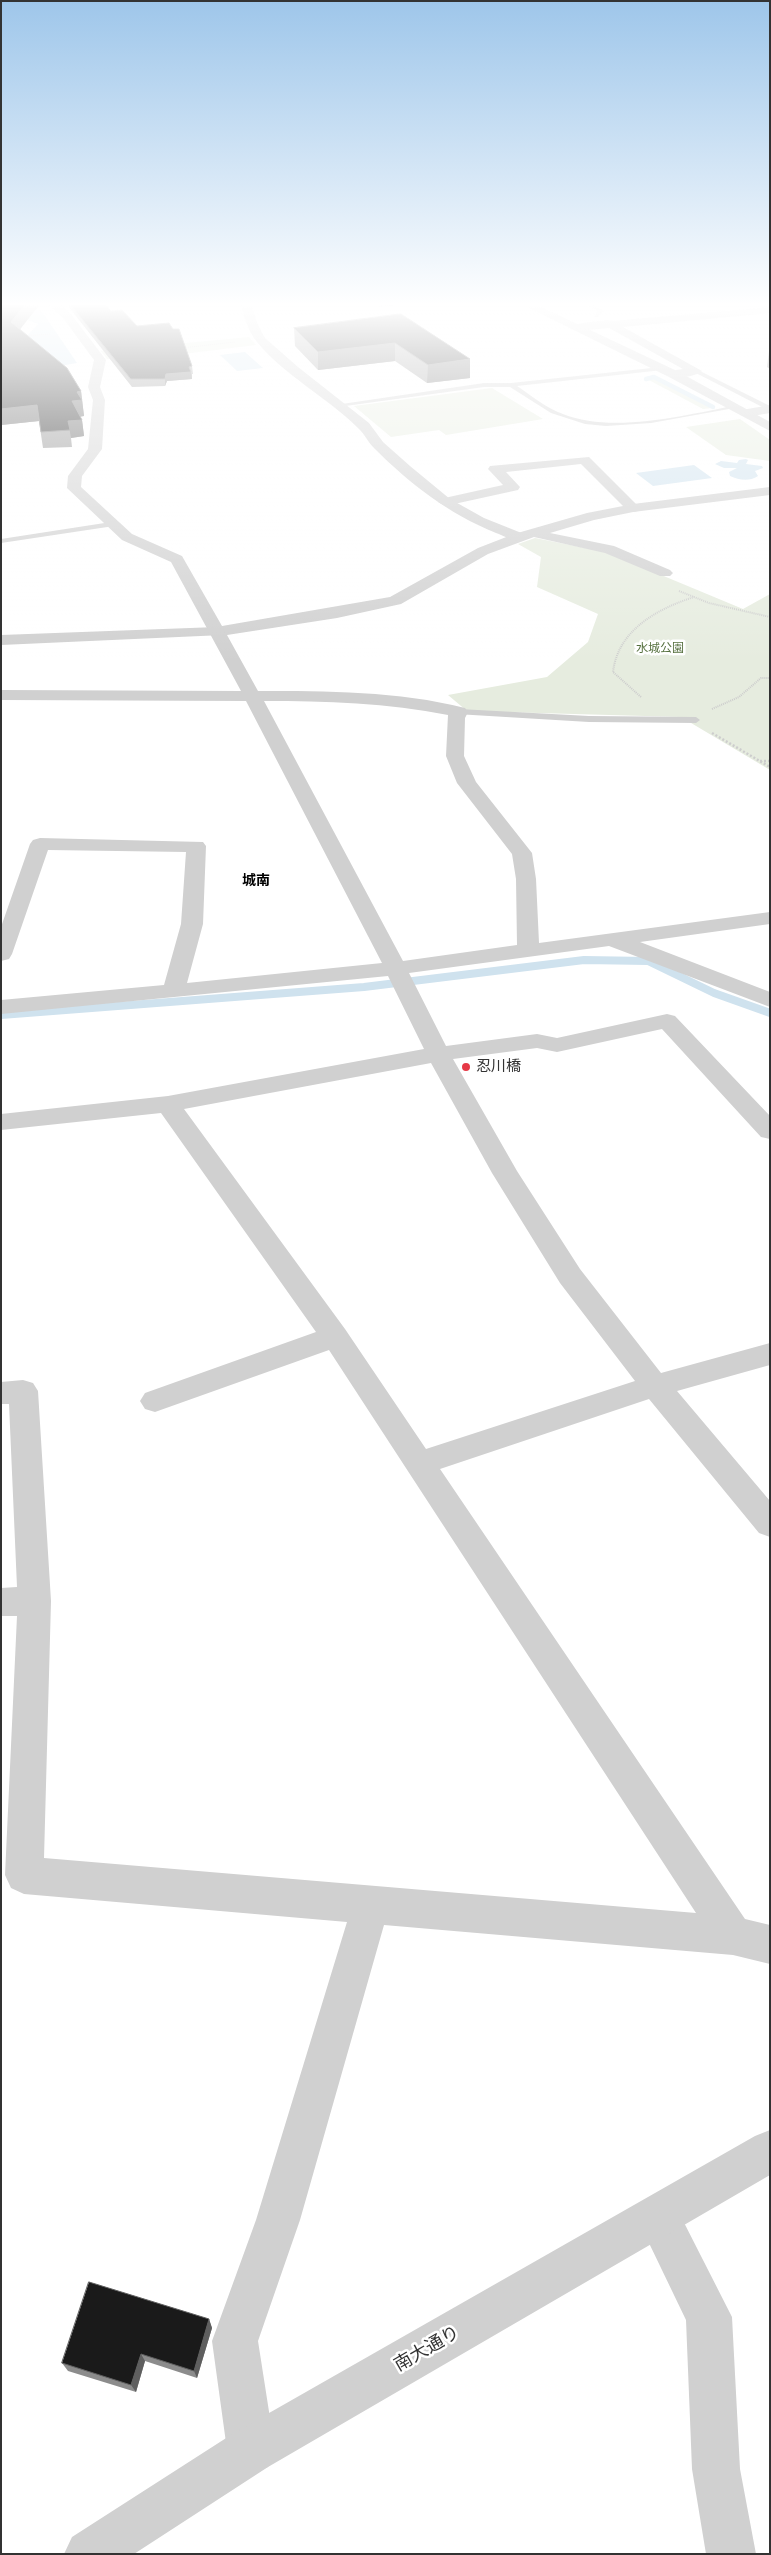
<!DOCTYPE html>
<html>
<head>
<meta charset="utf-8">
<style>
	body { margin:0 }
	#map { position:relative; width:771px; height:2555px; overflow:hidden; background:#fff; font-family:"Work Sans",sans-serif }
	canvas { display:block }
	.frame { position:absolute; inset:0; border:2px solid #333; pointer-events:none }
</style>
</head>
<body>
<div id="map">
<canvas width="771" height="2555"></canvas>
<div class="frame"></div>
</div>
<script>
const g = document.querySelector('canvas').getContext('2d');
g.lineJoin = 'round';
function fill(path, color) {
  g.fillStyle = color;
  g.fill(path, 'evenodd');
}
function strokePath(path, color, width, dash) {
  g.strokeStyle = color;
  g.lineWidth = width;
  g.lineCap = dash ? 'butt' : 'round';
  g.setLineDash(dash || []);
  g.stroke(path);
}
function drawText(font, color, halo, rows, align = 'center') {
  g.font = font + ' "Work Sans","Noto Sans JP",sans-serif';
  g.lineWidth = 5;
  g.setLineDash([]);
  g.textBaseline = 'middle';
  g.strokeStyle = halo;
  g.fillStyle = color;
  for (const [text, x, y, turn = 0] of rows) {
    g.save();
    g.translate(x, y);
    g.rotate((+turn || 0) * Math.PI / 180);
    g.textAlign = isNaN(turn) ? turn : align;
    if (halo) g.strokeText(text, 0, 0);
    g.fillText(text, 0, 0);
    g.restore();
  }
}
const green = new Path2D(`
	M249,337L256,345L191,353L107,359L101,351Z
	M655,377L712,408L703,409L647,379Z
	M492,388L543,419L446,435L439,430L391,437L354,406Z
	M740,419L770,440V461L726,455L686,427Z
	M535,538L606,552L743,609L770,594V770L681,717L467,711L448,695L547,677L588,642L598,614L537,587L541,557L518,544Z`);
const water = new Path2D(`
	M1,304H30L43,313L77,363L31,371L24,339L38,324L1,310Z
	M245,352L263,368L237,371L220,355Z
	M746,459L748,460L746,464L762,466L763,468L755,471L758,476C749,482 739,480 730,476L729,472L737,468H724L715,464L721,461L737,463L739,460Z
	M694,465L712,478L653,486L636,473Z`);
const streamFar1 = new Path2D(`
	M646,379L654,377L713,407`);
const stream = new Path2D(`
	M1,1015L364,987L584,960L648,961L714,993L770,1013`);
const pathFar2 = new Path2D(`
	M25,336L51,334
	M182,348L235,342`);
const pathFar1 = new Path2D(`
	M679,591L709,603L770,617
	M641,697L613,672C618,630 657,609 694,597
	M712,709L739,697L761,678H770`);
const path = new Path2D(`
	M712,733L770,767
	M760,761H770`);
const service = new Path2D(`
	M584,304H591L604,311L598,317H594L598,311Z
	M661,367L663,370L517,386C532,396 546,408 563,414C612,434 687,415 737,405L740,407L651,423L606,426L585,424L551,413L510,387H484L338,407L335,405L484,383H511Z
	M694,370H698L770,406V411L694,372Z
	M111,522H114V526L1,543V539Z
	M459,709L589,716L696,717L700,720L696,723L589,722L456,714L455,712Z`);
const minor = new Path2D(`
	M48,304H60L71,314L106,360L100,387L105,400L102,449L82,476L81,487L132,534L182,556L222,626L390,597L478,548L514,534L587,513L623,506L581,464L506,472L520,487L518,490L445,506L438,502L440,499L503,485L488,469L490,466L589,457L640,508L638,511L594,520L550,533L614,546L670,570L673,573L670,576H660L605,553L534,537L488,554L401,604L337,618L227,635L258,691C327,691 398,691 465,708L468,712L465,718L464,756L476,782L532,853L536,879L539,943L770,912V924L640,942L770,992V1007L609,946L409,973L446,1046L537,1034L557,1038L667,1014L675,1016L770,1116V1139L761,1137L662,1029L557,1052L537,1048L453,1059L517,1171L580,1269L661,1373L770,1343V1365L677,1391L770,1501V1537L759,1533L649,1399L440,1469L745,1919L770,1925V1964L733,1955L384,1925L300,2220L258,2341L275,2450L268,2467L251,2474L234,2467L227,2450L212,2341L256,2220L347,1922L24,1894L11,1888L5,1875L17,1616H1V1588L17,1587L9,1404H1V1382L23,1380L33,1383L38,1391L51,1601L44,1858L696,1913L329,1350L155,1412L145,1409L140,1401L145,1393L316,1332L161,1113L1,1130V1114L168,1096L424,1049L388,976L1,1014V1000L164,985L181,924L186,852L48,850L12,954L9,959L1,961V927L30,844L33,840L40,838L203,842L206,846L203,924L187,983L382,963L246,701L1,700V690L241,691L171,562L122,540L67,488L68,476L88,449L93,400L88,387L94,360L63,318ZM264,701C326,701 388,703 448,715L446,756L457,783L512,854L516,879L517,945L403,961ZM431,1063L492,1173L560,1283L635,1381L426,1449L345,1329L184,1109Z
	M770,307V313L623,327L702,371C696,377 673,380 667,374L669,371L683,369L609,328L577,331L571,328C579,321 598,322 607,320L612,321Z
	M770,405V413L746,417L740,413L742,410Z
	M658,2194L673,2201L732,2317L740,2469L756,2554H706L692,2469L686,2320L636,2216L643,2201Z`);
const tertiary = new Path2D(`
	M241,304H251L258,325L265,338L298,367L369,423L383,442L410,466L450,499L484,518L524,534L526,537L524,540C514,543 505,536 496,533C449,514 410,484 375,449C368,443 365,434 358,428C327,397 285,376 257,342C248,331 244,317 241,304Z
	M521,304H535L677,371L770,422V431L669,377Z
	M770,487V495L633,512L626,508L633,504Z
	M217,627L223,629L225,632L223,635L1,645V635Z
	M770,2130V2175L268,2467L134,2554H64L72,2537L234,2433L755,2136Z`);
const wall = new Path2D(`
	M1,304H40L20,329L81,391L84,416L80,417L82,420L84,436L71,438L72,447L43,448L39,421L1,425Z
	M67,304H105L111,311L137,326L192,366L193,374H192V379L167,381L165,386L132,387L68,306Z
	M401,314L470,378L427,383L395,361L318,370L295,346L294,328Z
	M769,351H770V369L767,367Z
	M209,2319L212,2328L197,2378L145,2361L136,2392L68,2371L62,2363Z`);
const shadedWall = new Path2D(`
	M26,304H40L14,337L11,322Z
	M379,304H403L379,307Z
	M395,343V361L318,370V352Z
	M470,359V378L427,383L428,365Z
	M191,372L192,379L167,381L165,386V379L166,374Z
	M81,391L84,416L74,417L72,401L77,392Z
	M37,405L39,421L1,425V409Z
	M82,420L84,436L71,438L68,421Z
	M209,2319L212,2328L197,2378L194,2371Z
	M141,2354L145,2361L136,2392L131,2385Z`);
const building = new Path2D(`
	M1,304H26L11,322L67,368L81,391L77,392L82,400L72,401L82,420L68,421L70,430L41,432L37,405L1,409Z
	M70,304H105L111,311L122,310L137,326L169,323L173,329H179L192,366L189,367L191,372L166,374L165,379H131Z
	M401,314L470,359L428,365L395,343L318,352L294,328Z
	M89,2282L209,2319L194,2371L141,2354L131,2385L62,2363Z`);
const markers = [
	[466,1067,5,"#e63946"]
];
const farParknames = [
	["水城公園",660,648]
];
const farNeighbourhoodnames = [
	["城南",256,881]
];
const poiNames = [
	["忍川橋",476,1067]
];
const nearStreetnames = [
	["南大通り",427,2349,-30]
];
fill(green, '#e6ecdf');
fill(water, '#cfe2ee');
strokePath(streamFar1, '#cfe2ee', 4.5);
strokePath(stream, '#cfe2ee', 8);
strokePath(pathFar2, '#cdcdcd', 1, [1, 1]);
strokePath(pathFar1, '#cdcdcd', 2, [1, 1]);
strokePath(path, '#cdcdcd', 2.5, [2, 2]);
fill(service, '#d0d0d0');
fill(minor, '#d0d0d0');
fill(tertiary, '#d0d0d0');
fill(wall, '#8c8c8c');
fill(shadedWall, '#5f5f5f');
fill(building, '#1a1a1a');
strokePath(building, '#5f5f5f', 1);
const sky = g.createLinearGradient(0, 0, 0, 662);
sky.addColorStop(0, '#9ec6ea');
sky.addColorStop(0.46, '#fff');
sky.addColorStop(1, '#ffffff00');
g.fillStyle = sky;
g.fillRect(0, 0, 771, 662);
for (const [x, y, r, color] of markers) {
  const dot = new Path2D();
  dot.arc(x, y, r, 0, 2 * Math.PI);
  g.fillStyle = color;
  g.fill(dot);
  strokePath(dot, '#fff', 2);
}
drawText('12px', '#56703f', '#fff', farParknames);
drawText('bold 14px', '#000', '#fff', farNeighbourhoodnames);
drawText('15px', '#333', '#fff', poiNames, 'left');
drawText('18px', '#333', '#fff', nearStreetnames);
</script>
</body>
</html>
